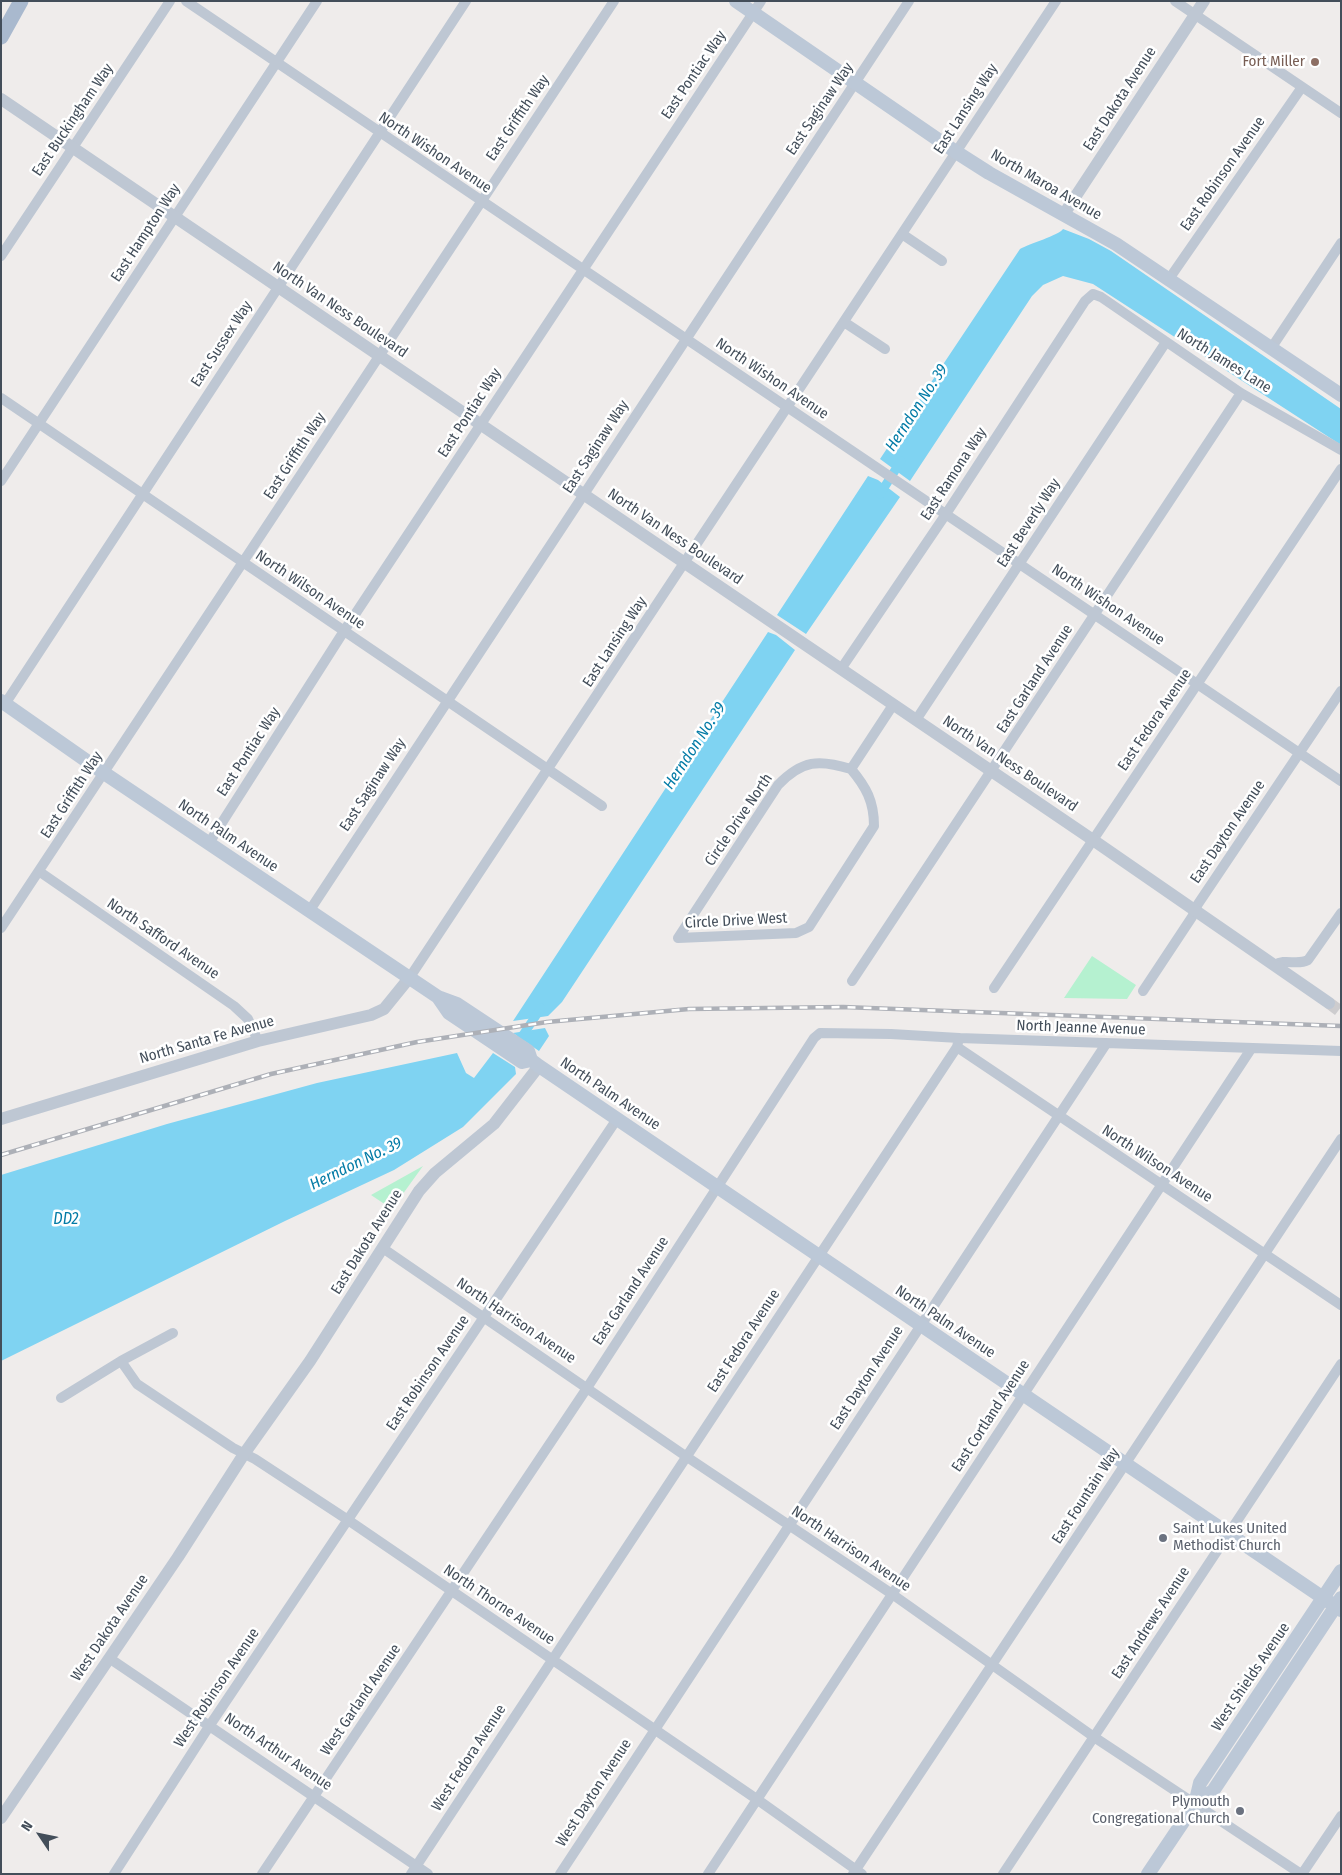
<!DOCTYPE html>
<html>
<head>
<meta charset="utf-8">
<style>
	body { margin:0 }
	#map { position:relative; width:1342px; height:1875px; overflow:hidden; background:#efeceb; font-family:"Fira Sans Condensed",sans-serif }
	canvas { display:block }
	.frame { position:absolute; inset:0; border:2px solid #434e5a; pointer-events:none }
	.north { position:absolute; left:15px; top:1810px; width:50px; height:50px; -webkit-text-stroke:4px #fff; paint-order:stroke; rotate:304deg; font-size:14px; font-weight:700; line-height:20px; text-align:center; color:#434e5a }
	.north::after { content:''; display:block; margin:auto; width:18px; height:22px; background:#434e5a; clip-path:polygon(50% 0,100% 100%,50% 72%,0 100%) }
</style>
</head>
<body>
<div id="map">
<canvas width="1342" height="1875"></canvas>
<div class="frame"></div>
<div class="north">N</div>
</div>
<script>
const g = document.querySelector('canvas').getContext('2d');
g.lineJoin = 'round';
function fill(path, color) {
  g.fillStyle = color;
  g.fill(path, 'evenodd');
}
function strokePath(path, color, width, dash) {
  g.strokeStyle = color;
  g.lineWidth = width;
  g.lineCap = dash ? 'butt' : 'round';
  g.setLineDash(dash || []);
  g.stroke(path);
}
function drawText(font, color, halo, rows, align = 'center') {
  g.font = font + ' "Fira Sans Condensed",sans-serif';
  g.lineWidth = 5;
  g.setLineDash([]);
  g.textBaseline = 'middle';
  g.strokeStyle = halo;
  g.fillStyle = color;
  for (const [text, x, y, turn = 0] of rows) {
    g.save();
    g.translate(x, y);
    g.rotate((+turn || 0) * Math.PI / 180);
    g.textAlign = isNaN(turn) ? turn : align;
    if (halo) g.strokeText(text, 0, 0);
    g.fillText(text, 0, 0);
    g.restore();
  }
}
const green = new Path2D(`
	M1092,956L1136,985L1127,999L1064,998Z
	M423,1166L392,1209L371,1195Z`);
const water = new Path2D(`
	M1063,229L1089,239L1111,251L1341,409V445L1093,284L1063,276L1043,285L1032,296L910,481L880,459L1020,249C1029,244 1059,235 1063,229Z
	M868,476L878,480L900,497L806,634L777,615Z
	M768,632L776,635L795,650L562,1002L548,1016L513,1021Z
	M545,1028L549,1036L539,1051L513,1033Z
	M457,1053L466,1073L474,1078L493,1053L515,1067L516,1074L463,1127L394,1170L285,1221L1,1361V1175L167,1124L317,1083Z`);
const canal = new Path2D(`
	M880,494L901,461
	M519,1041L541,1008`);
const tertiaryTunnel = new Path2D(`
	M1329,1003L1341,1012`);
const minor = new Path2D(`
	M186,1L1341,781
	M1175,1L1341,113
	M902,234L942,261
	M1,256L170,1
	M1169,279L1302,87
	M844,322L885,349
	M1272,347L1341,243
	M1,398L602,806
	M1,481L317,1
	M841,669L946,514L1085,301L1093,294L1101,297L1241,393L1341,450
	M5,704L466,1
	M916,720L1166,342
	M851,769L893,705
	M209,843L344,631L761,1
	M40,872L234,1006L248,1019L258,1041
	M310,910L909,1
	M1,928L614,1
	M678,938L796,933L809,927L874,826C874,801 866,787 851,769
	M678,938L778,785C802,760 819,759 851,769
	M1275,965C1285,958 1297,966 1308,960L1341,913
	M410,977L1056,1
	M852,981L1241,393
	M994,988L1341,469
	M1143,991L1192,917L1198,904L1341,691
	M957,1047L1341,1305
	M384,1249L687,1457L892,1594L1094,1737L1301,1874
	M121,1361L137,1384L233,1448L255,1459L348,1520L758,1800L862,1874
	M61,1398L121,1361L173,1333
	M109,1658L428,1874
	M114,1874L210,1725L617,1119
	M262,1874L587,1388L814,1038L820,1033L891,1034L959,1038L1341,1051
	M411,1874L957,1047L959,1038
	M560,1874L1106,1044
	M708,1874L1251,1049
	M853,1874L1341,1139
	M1003,1874L1341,1364
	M1302,1874L1341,1816`);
const tertiary = new Path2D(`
	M1,99L1093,840L1329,1003
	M1064,214L1204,1
	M1,1119L258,1041L371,1015L384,1009L410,977
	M1,1818L178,1557L244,1454L310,1361L419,1191L435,1173L494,1124L539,1066`);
const secondary = new Path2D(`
	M736,1L956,152L989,173L1116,244L1341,395
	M1,701L104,773L438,997L457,1004L528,1051L531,1060L539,1066L1341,1610
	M438,997L449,1013L522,1062L531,1060
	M1195,1804L1213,1791L1341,1598
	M1148,1874L1195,1804L1200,1783L1341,1571`);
const primary = new Path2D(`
	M1,37L21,1`);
const rail = new Path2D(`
	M1,1155L271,1074L417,1042L547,1022L689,1009L843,1007L1341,1026`);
const markers = [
	[1315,62,5,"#8d6e63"],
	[1163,1538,5,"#6b7280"],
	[1240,1811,5,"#6b7280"]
];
const educationNames = [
	["Fort Miller",1305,62]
];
const streetNames = [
	["East Pontiac Way",694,75,-56],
	["East Dakota Avenue",1120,99,-57],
	["East Saginaw Way",820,109,-56],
	["East Lansing Way",966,109,-57],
	["East Griffith Way",518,118,-56],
	["East Buckingham Way",73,120,-56],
	["North Wishon Avenue",435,153,34],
	["East Robinson Avenue",1223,174,-55],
	["North Maroa Avenue",1046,185,30],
	["East Hampton Way",146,233,-57],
	["North Van Ness Boulevard",340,310,34],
	["East Sussex Way",222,344,-57],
	["North James Lane",1224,361,32],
	["North Wishon Avenue",772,379,34],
	["East Pontiac Way",470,413,-57],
	["East Saginaw Way",596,447,-57],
	["East Griffith Way",295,456,-57],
	["East Ramona Way",954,474,-57],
	["East Beverly Way",1029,523,-57],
	["North Van Ness Boulevard",675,537,34],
	["North Wilson Avenue",310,590,34],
	["North Wishon Avenue",1108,605,34],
	["East Lansing Way",615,642,-57],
	["East Garland Avenue",1035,679,-57],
	["East Fedora Avenue",1155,720,-56],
	["East Pontiac Way",249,752,-57],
	["North Van Ness Boulevard",1010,764,34],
	["East Saginaw Way",373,785,-57],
	["East Griffith Way",72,795,-57],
	["Circle Drive North",739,820,-56],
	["East Dayton Avenue",1228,832,-56],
	["North Palm Avenue",228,836,34],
	["Circle Drive West",736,921,-3],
	["North Safford Avenue",163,939,34],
	["North Jeanne Avenue",1081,1028,2],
	["North Santa Fe Avenue",207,1040,-16],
	["North Palm Avenue",610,1094,34],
	["North Wilson Avenue",1157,1164,33],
	["East Dakota Avenue",367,1242,-58],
	["East Garland Avenue",631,1291,-57],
	["North Harrison Avenue",516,1321,34],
	["North Palm Avenue",945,1322,34],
	["East Fedora Avenue",744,1341,-57],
	["East Robinson Avenue",428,1373,-56],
	["East Dayton Avenue",867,1378,-57],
	["East Cortland Avenue",991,1416,-57],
	["East Fountain Way",1086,1496,-57],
	["North Harrison Avenue",851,1549,34],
	["North Thorne Avenue",499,1605,34],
	["East Andrews Avenue",1151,1623,-57],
	["West Dakota Avenue",110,1628,-56],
	["West Shields Avenue",1251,1677,-56],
	["West Robinson Avenue",217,1688,-56],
	["West Garland Avenue",361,1700,-56],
	["North Arthur Avenue",278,1752,34],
	["West Fedora Avenue",469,1758,-57],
	["West Dayton Avenue",594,1793,-57]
];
const worshipNames = [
	["Saint Lukes United",1173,1529],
	["Methodist Church",1173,1546],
	["Plymouth",1230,1802,"right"],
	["Congregational Church",1230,1819,"right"]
];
const waterNames = [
	["Herndon No. 39",917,408,-57],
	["Herndon No. 39",695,746,-57],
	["Herndon No. 39",356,1164,-26],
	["DD2",66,1220]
];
fill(green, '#b5f1d0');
fill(water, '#7fd3f2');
strokePath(canal, '#7fd3f2', 9);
strokePath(tertiaryTunnel, '#cdccce', 12, [12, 6]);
strokePath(minor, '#bec7d3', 10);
strokePath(tertiary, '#bec7d3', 12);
strokePath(secondary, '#bcc8d7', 14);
strokePath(primary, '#a9b9ce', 15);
strokePath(rail, '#adb0b7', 4.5);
strokePath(rail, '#fff', 2.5, [8]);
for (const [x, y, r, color] of markers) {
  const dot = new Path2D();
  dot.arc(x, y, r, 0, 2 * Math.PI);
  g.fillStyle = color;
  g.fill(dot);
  strokePath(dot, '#fff', 2);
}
drawText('15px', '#785e54', '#fff', educationNames, 'right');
drawText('15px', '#434e5a', '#fff', streetNames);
drawText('15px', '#5b616d', '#fff', worshipNames, 'left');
drawText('italic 16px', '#037ba6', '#fff', waterNames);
</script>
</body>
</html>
